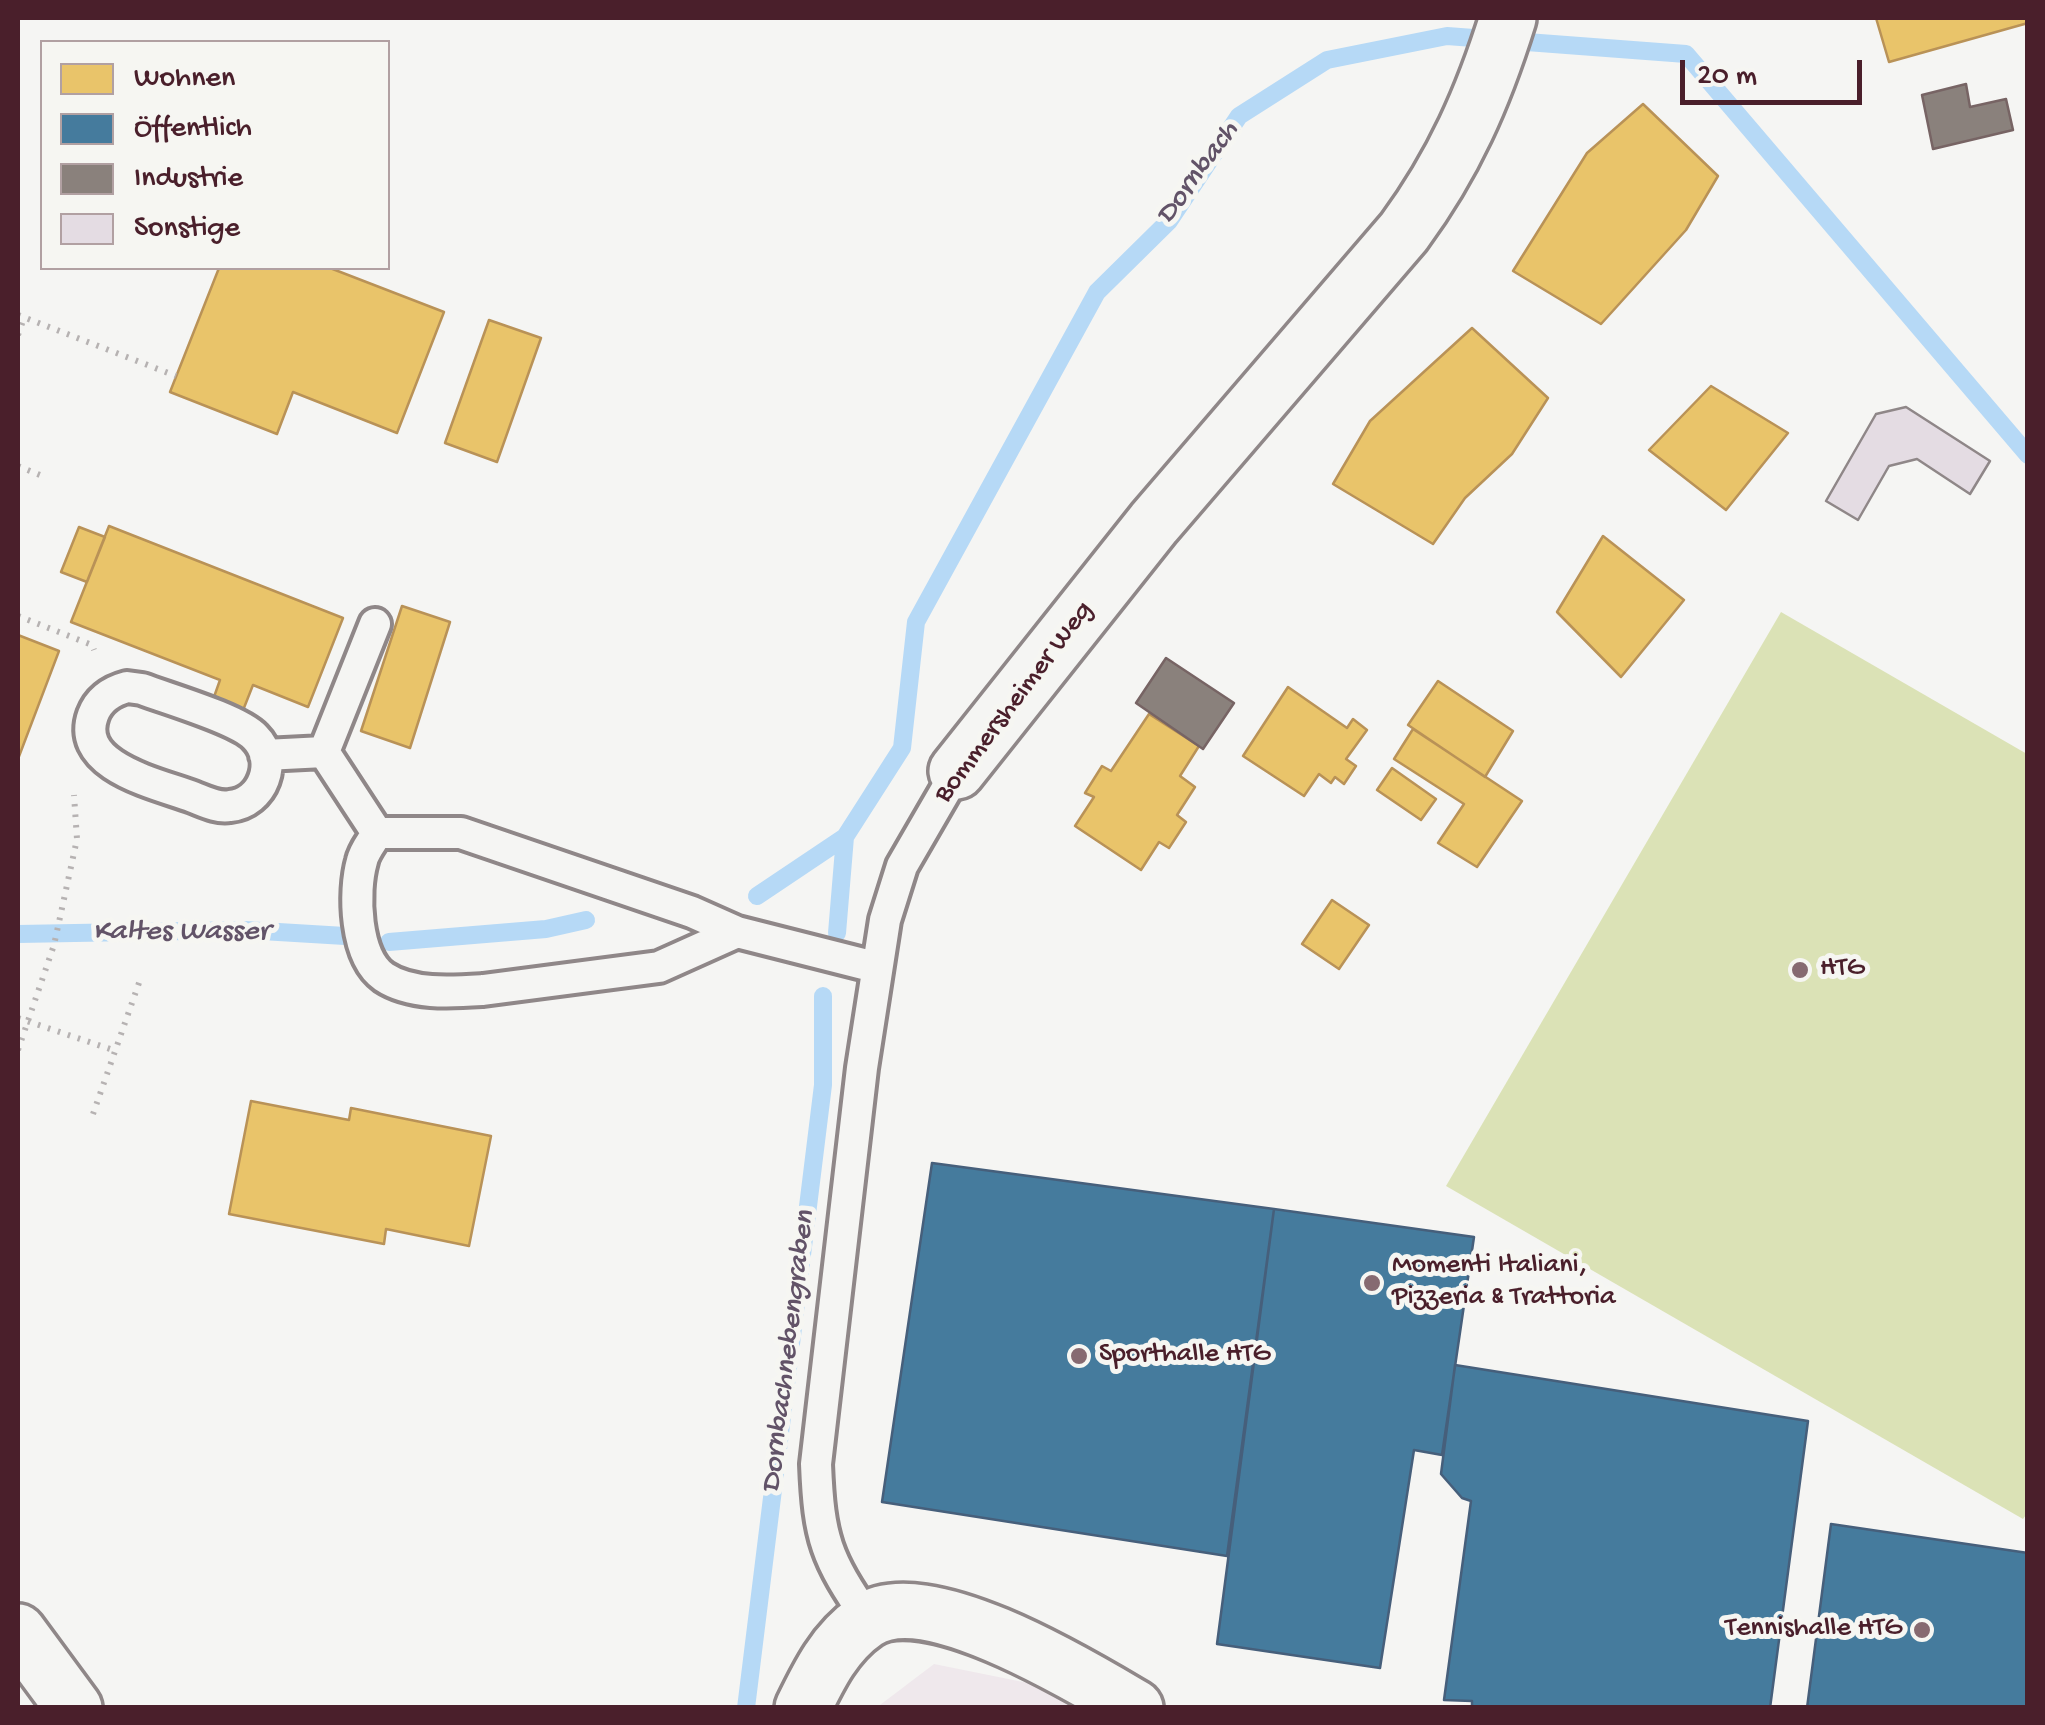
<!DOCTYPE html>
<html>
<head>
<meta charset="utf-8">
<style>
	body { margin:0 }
	#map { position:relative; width:2045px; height:1725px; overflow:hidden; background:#f5f5f3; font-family:"Gochi Hand",sans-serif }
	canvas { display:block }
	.frame { position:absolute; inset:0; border:20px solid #4a1f2b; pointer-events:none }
	.legend { position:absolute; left:40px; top:40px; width:350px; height:230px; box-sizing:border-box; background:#f6f6f2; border:2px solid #b1a0a2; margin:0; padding:12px 18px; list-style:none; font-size:30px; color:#4a1f2b }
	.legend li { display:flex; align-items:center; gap:20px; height:50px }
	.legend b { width:50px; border:2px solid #b1a0a2 }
	.scale { position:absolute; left:1680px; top:60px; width:182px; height:45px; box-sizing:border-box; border:5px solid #4a1f2b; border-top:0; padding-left:12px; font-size:30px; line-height:35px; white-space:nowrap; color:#4a1f2b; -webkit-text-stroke:8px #f6f6f2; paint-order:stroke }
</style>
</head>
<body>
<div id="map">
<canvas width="2045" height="1725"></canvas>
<div class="frame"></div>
<ul class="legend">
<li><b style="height:28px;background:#e9c46a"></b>Wohnen</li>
<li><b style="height:28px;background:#457b9d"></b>Öffentlich</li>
<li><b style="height:28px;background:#8a817c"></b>Industrie</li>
<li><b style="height:28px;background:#e4dce3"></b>Sonstige</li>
</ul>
<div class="scale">20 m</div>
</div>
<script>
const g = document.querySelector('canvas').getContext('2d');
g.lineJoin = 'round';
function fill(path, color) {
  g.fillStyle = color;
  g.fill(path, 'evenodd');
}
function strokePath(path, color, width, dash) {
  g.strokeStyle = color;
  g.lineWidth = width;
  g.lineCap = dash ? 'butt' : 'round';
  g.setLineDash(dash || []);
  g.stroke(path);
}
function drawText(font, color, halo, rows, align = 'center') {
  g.font = font + ' "Gochi Hand",sans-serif';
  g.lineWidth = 10;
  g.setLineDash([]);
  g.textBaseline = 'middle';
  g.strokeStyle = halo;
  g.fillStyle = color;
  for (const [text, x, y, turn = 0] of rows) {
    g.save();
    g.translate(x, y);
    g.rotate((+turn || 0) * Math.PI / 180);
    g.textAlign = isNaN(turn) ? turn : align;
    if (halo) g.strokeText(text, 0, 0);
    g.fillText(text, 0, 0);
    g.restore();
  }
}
const built = new Path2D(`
	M934,1664L1043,1686L1077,1707L876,1708Z`);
const green = new Path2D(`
	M1781,612L2027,754L2028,1512L2023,1519L1446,1186Z`);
const homes = new Path2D(`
	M1876,18H2028V23L1889,62Z
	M1643,104L1718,176L1686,230L1601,324L1513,271L1587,153Z
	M219,268H330L444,312L397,433L293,392L277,434L170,392Z
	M489,320L541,338L497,462L445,443Z
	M1472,328L1548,398L1512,454L1465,498L1433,544L1333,484L1370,421Z
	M1711,386L1788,433L1726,510L1649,450Z
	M109,526L343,618L308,707L253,685L238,723L209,711L220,680L71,622Z
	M79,527L105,537L87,582L61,572Z
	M1603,536L1684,600L1621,677L1557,612Z
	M402,606L450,622L410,748L361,731Z
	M18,635L59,651L18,759Z
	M1438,681L1513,731L1485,777L1408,725Z
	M1288,687L1347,728L1353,719L1367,730L1346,759L1356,766L1344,784L1335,777L1331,783L1319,774L1304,796L1243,756Z
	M1149,714L1199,746L1180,776L1195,787L1177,815L1186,822L1169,848L1159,842L1141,870L1075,826L1094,797L1085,793L1102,766L1111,771Z
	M1413,729L1522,801L1477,867L1438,843L1464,804L1394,759Z
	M1392,768L1436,799L1421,820L1377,790Z
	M1332,900L1369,925L1339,969L1302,944Z
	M251,1101L349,1120L351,1108L491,1136L469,1246L386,1229L384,1244L229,1214Z`);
const public = new Path2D(`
	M932,1163L1274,1209L1227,1556L882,1502Z
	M1274,1209L1474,1237L1442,1455L1414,1450L1380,1668L1217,1644Z
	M1455,1365L1808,1421L1770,1708H1472V1701L1444,1700L1471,1501L1462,1498L1441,1474Z
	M1831,1524L2028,1553V1708H1807Z`);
const industry = new Path2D(`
	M1966,84L1970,107L2006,99L2013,130L1933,149L1922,95Z
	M1166,658L1234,703L1203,749L1136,703Z`);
const stream = new Path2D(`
	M757,896L845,837L902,748L916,622L1097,292L1169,221L1239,116L1327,60L1447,36L1686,54L2028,455
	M837,933L845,837
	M18,934L245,930L345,936
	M389,942L546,929L586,920
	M746,1708L823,1085V996`);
const building = new Path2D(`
	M1906,407L1990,461L1970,494L1917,459L1889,466L1858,520L1826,501L1876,414Z`);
const path = new Path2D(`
	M18,315L176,376
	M18,335L24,318
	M18,466L45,477
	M18,616L92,645L94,650
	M18,1018L116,1051
	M18,1050L54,945L77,839L74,795
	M93,1114L140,980`);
const lane = new Path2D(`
	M375,624L324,752L377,833H461L692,912L737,932L875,967
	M127,687L142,689C168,699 238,719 255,737C279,761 263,803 230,806C217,808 206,802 193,797C159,784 74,767 93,715C99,699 112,691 127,687Z
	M265,755L324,752
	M377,833C372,842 364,851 362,861C353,892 355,957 384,977C411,995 452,992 483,990L659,967L737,932
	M868,1619C826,1558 819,1539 816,1464L862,1068L885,920L902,866L957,771`);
const street = new Path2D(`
	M957,771L1154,523L1404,232C1454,164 1483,98 1508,18
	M803,1708C819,1675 835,1642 866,1621C925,1581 1081,1676 1135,1708`);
const secondary = new Path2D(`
	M18,1632L74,1708`);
const markers = [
	[1800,970,10,"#866a71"],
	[1372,1283,10,"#866a71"],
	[1079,1356,10,"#866a71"],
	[1922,1630,10,"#866a71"]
];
const streetNames = [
	["Bommersheimer Weg",1015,703,-53]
];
const poiNames = [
	["HTG",1820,970],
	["Momenti Italiani,",1392,1267],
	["Pizzeria & Trattoria",1392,1299],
	["Sporthalle HTG",1099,1356],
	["Tennishalle HTG",1902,1630,"right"]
];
const waterNames = [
	["Dornbach",1199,174,-54],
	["Kaltes Wasser",181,933],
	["Dornbachnebengraben",790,1352,-83]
];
fill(built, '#efe8ec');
fill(green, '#dbe2b6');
fill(homes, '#e9c46a');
strokePath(homes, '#b99257', 2.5);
fill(public, '#457b9d');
strokePath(public, '#465f7b', 2.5);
fill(industry, '#8a817c');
strokePath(industry, '#776464', 2.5);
strokePath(stream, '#b6d9f6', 18);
fill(building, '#e4dce3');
strokePath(building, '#8f8788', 2.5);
strokePath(lane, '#8f8788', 38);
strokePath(street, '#8f8788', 62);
strokePath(secondary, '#8f8788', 62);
strokePath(path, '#b6b2b2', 6, [2.5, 8]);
strokePath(lane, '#f5f5f3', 30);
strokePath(street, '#f5f5f3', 55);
strokePath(secondary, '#f5f5f3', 55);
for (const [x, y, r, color] of markers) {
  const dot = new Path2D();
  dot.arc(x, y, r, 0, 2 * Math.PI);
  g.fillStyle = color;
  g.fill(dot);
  strokePath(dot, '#f6f6f2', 4);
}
drawText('28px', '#4a1f2b', '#f6f6f2', streetNames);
drawText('28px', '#4a1f2b', '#f6f6f2', poiNames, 'left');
drawText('italic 30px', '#625368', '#f6f6f2', waterNames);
</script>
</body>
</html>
